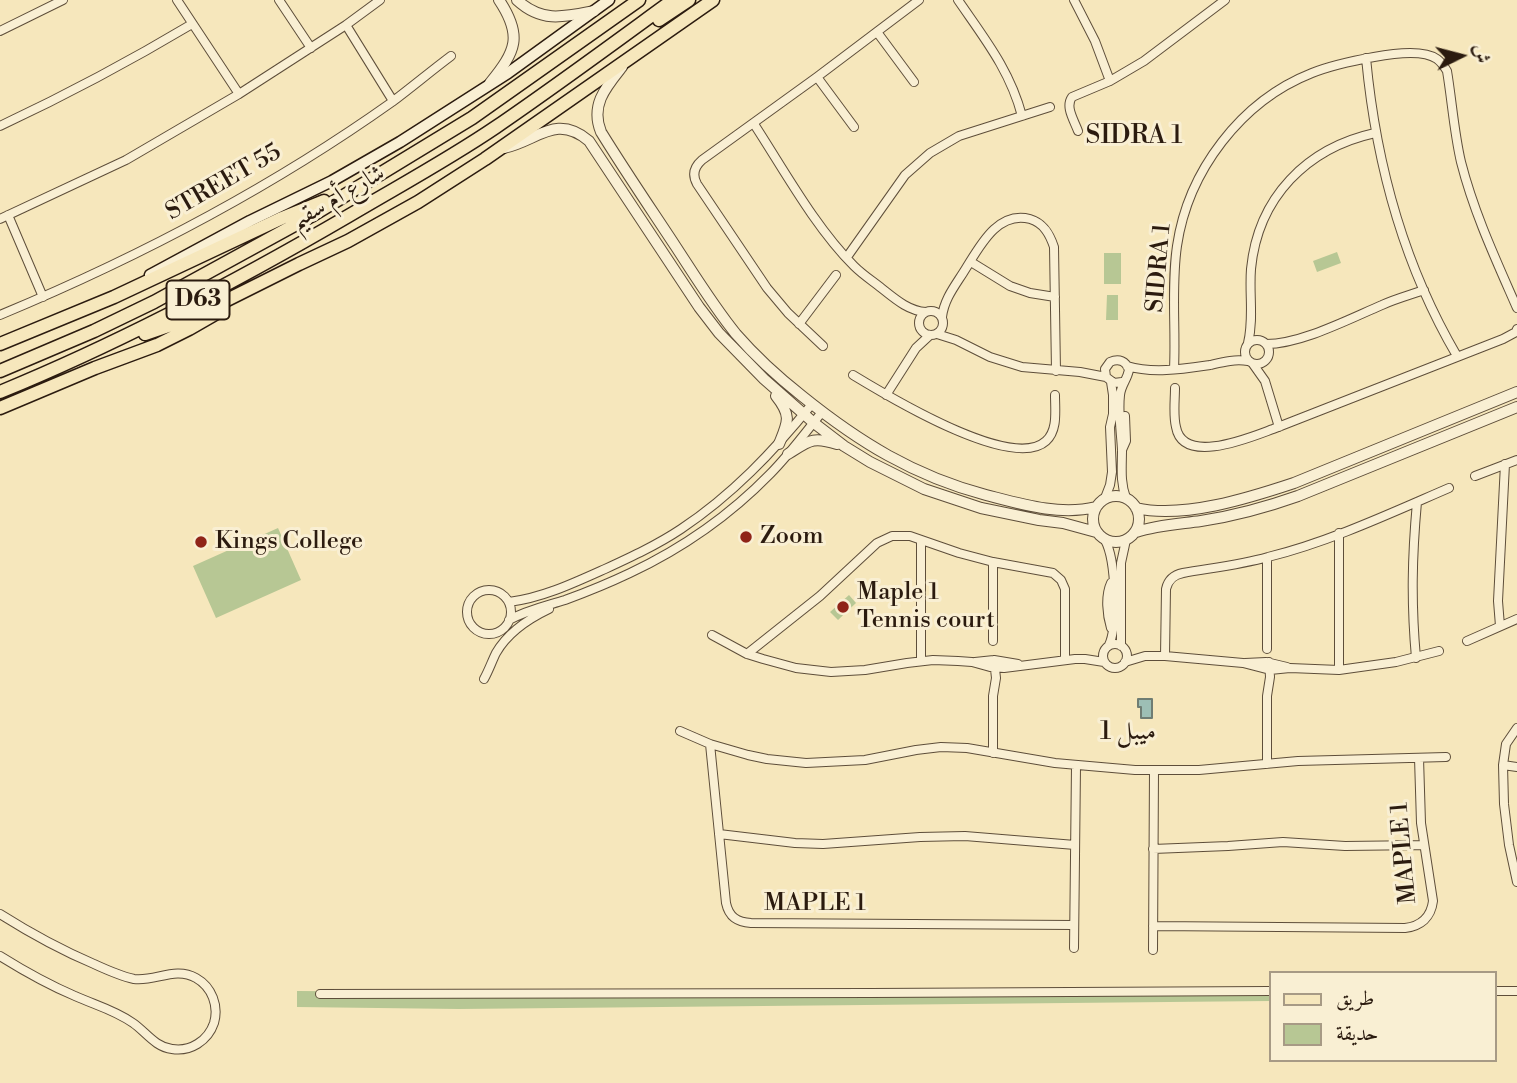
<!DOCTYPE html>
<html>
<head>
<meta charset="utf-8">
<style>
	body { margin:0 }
	#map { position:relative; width:1517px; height:1083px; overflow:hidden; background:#f6e7bc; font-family:"Libre Bodoni",Amiri,serif }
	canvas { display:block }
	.legend { position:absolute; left:1269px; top:971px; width:228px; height:91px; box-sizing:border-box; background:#f9efd3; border:2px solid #a79a85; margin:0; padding:9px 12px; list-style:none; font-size:21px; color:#2b1b0f }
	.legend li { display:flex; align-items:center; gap:14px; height:35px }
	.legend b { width:35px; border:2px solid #a79a85 }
	.north { position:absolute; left:1426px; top:21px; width:70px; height:70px; -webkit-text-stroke:5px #f9efd3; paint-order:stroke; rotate:84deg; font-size:19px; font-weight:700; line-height:28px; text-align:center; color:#2b1b0f }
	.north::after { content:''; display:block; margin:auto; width:24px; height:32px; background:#2b1b0f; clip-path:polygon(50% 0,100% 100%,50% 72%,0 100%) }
</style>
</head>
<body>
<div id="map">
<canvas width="1517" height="1083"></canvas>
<ul class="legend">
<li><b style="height:9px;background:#f6e7bc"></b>طريق</li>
<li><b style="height:19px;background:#b7c794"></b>حديقة</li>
</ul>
<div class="north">ش</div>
</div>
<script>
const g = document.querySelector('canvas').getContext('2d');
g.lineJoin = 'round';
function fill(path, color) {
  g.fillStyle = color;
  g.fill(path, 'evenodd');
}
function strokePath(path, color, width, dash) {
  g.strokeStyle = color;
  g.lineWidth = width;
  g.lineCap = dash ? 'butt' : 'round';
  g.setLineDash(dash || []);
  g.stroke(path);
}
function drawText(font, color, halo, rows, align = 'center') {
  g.font = font + ' "Libre Bodoni",Amiri,serif';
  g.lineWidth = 6;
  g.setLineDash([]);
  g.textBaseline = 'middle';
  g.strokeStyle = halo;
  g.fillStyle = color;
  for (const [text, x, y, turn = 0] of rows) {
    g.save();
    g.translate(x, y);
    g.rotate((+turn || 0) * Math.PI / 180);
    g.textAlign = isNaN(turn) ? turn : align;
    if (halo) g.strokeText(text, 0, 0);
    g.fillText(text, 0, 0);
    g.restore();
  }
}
const green = new Path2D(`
	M1337,252L1341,263L1317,272L1313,261Z
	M1104,253H1121V284H1104Z
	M1107,295H1118V320H1106Z
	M278,528L301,580L216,618L193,566Z
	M849,595L856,603L838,620L830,612Z
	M1270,988V1001L459,1009L297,1007V991L460,992Z`);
const water = new Path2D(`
	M1138,699H1152V718H1141V707H1138Z`);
const minor = new Path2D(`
	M177,0L239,94
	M279,0L311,48
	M958,0C984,38 1010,70 1022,116
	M1074,0L1095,41L1110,81
	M346,25L393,101
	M0,31L63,0
	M877,32L914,82
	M1366,58C1376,164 1403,264 1457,356
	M817,77L854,127
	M754,124C784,170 815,227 854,266C862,274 871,280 880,287C894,298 908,311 926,312
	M0,126C66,95 130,61 192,24
	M1078,131C1074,120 1065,107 1072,97L1110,81L1144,61L1225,0
	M8,215L43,297
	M0,219L126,160L239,94L346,25L380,0
	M847,257L905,175L930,153L959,136L1050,107
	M971,262L1010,286L1030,293L1055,297
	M919 323a12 12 0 1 1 24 0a12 12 0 1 1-24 0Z
	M0,315C137,258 271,188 392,102C412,87 431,71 451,56
	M942,317C944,300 954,287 963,273C978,250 996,210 1030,219C1044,223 1050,235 1054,247L1056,371
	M799,324L836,275
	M937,334L956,340L990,357L1022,367L1080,372L1106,377
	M1245 352a12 12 0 1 1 24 0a12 12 0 1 1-24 0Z
	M1248,343C1254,319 1249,294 1251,269C1258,197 1307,148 1375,133
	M1266,344C1301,344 1349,319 1382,305C1395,299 1410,295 1424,290
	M823,346L788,313L767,288L697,184C692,175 694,167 702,160L817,77L919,0
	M1253,364L1265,381L1279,427
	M1127,366C1153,374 1183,369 1210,365C1223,362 1234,359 1248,361
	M1174,369C1176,328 1171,287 1177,246C1188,171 1241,101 1312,73C1332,65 1352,61 1374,57C1390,54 1423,49 1437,59C1441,62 1444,66 1447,71C1452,101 1454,132 1461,162C1474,213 1496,260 1517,308
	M853,375C886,395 1012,472 1046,441C1058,430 1055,411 1055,395
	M1122,382L1114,383L1106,377L1105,369L1110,362C1119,358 1126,361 1129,370C1127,380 1121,385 1120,395C1118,413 1121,432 1122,450C1122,467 1120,482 1126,498
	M1175,388C1175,400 1173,415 1176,427C1183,466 1251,437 1273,429L1503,339L1516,332L1517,329
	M886,395L916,348L930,335
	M1122,450L1126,441L1125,416
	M1475,476L1517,460
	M1105,498L1110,485L1112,472L1110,427L1113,414V395L1111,382
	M1105,540C1116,560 1118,625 1109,645
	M993,562V641
	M467 612a22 22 0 1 1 44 0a22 22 0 1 1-44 0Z
	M509,602C542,598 574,583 605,569C631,557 657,545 681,529C732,495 773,452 812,404
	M509,620C527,610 546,606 565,600C587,592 609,583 630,573C681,549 730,515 770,474C789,455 805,433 822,412
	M1500,626L1498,601L1505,464
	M1111,628C1107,615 1105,596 1111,583
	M712,635L747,654L763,659L796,668L831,672L865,670L907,663L933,660L958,661L972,662L990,667L1004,668L1075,659H1085L1104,662
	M1467,641L1517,619
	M1103 656a12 12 0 1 1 24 0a12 12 0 1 1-24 0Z
	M1121,646V563L1126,540
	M1267,649V558
	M747,654L820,596L877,543L892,536H910L959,553L993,562L1053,573L1061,580L1065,589V660
	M1165,656L1166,589C1168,580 1173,575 1183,573C1211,568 1240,565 1268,557C1329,542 1391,513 1449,488
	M1416,658C1411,602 1412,557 1417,502
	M921,661V540
	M975,662L994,660L1018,664
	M1125,662L1145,656H1165L1243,663L1270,670L1290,668L1339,670L1396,662L1439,651
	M1245,663L1266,662L1287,667
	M1339,670V533
	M484,679C489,670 492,661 496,653C508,632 528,619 549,609
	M1517,728L1506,744L1503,765L1504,804L1509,845L1517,882
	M680,731L710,744L748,755L767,759L806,763L865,760L916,750L941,747L967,748L1055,763L1135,770H1199L1298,761L1446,757
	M710,744L726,903C729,917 737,922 751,923L1074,925
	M993,753V696L996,678L994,660
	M1267,764V696L1270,677L1269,662
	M1503,765L1517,767
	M719,834L795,843L823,844L920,837L965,836L1075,845
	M1153,849L1228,846L1283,842L1345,846L1424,845
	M0,914C30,933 61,950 94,964C107,970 120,976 134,979C155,982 175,966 196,978C212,987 219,1006 214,1023C208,1041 190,1052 172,1049C155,1047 146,1032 133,1023C115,1010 95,1005 75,996C49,985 24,971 0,956
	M1153,926L1405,928C1421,926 1431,917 1433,901L1421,823L1419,758
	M1074,948L1076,766
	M1153,950L1154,770
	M1494,991H1517
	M320,994L871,993L1270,991`);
const tertiary = new Path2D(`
	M517,0C542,23 564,17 594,11
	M622,67C606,87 590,105 601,132C625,171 651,209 676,247C695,276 714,307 736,334C756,357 778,377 802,396C859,442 914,476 986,495C1021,504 1060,516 1096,507
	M490,83C516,51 523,36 499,0
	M504,148C537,141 556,113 589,141L699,307L719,333L764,379L814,423L844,446L870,462L924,489L981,508L1039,520L1063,523L1096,532
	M776,396C792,416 788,422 779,444
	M788,454C809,441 812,436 837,444
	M1093 519a23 23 0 1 1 46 0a23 23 0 1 1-46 0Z
	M1136,508C1183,519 1249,498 1294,483L1517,392
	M1136,532C1157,525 1179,524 1201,521C1234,516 1267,507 1298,496L1517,407`);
const secondary = new Path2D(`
	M150,275L250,221L332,181L400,142L508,73L609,0`);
const primary = new Path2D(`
	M659,20L689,0
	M145,334L171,325L223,302L299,264L348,241L418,202L485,159L713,0
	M0,344L114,297L282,218L324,201
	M0,371L94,331L154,302L311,216L472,118L639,0
	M0,392C122,342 237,281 350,215C399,186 449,159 496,127C556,86 614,43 673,0
	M0,408L95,368L157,345L189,329L222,310`);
const markers = [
	[746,537,7,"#8f2418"],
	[201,542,7,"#8f2418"],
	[843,607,7,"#8f2418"]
];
const shields = [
	[198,300,63]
];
const shieldNames = [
	["D63",198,300]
];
const streetNames = [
	["STREET 55",224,183,-30],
	["شارع أم سقيم",338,198,-30],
	["SIDRA 1",1160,268,-85],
	["MAPLE 1",1405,853,-95],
	["MAPLE 1",815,904]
];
const poiNames = [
	["Zoom",760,537],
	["Kings College",215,542],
	["Maple 1",857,593],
	["Tennis court",857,621]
];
const neighbourhoodNames = [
	["SIDRA 1",1134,137],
	["ميبل 1",1128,733]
];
fill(green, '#b7c794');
fill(water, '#9dbfb5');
strokePath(water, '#6f7d73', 2);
strokePath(minor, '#5e4e3a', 10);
strokePath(tertiary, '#5e4e3a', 12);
strokePath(secondary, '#2b1b0f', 13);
strokePath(primary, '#2b1b0f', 15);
strokePath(minor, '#f9efd3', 8);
strokePath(tertiary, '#f9efd3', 10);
strokePath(secondary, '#f9efd3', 10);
strokePath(primary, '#f6e7bc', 12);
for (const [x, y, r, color] of markers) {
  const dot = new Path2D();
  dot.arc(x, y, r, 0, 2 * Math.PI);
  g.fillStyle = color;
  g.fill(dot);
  strokePath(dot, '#f9efd3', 2.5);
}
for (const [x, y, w] of shields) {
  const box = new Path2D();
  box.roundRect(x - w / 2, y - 19.5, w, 39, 5);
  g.fillStyle = '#f9efd3';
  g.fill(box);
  strokePath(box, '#2b1b0f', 2);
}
drawText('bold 23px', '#2b1b0f', null, shieldNames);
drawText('24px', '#2b1b0f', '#f9efd3', streetNames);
drawText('24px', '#2b1b0f', '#f9efd3', poiNames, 'left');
drawText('26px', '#2b1b0f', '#f9efd3', neighbourhoodNames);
</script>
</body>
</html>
